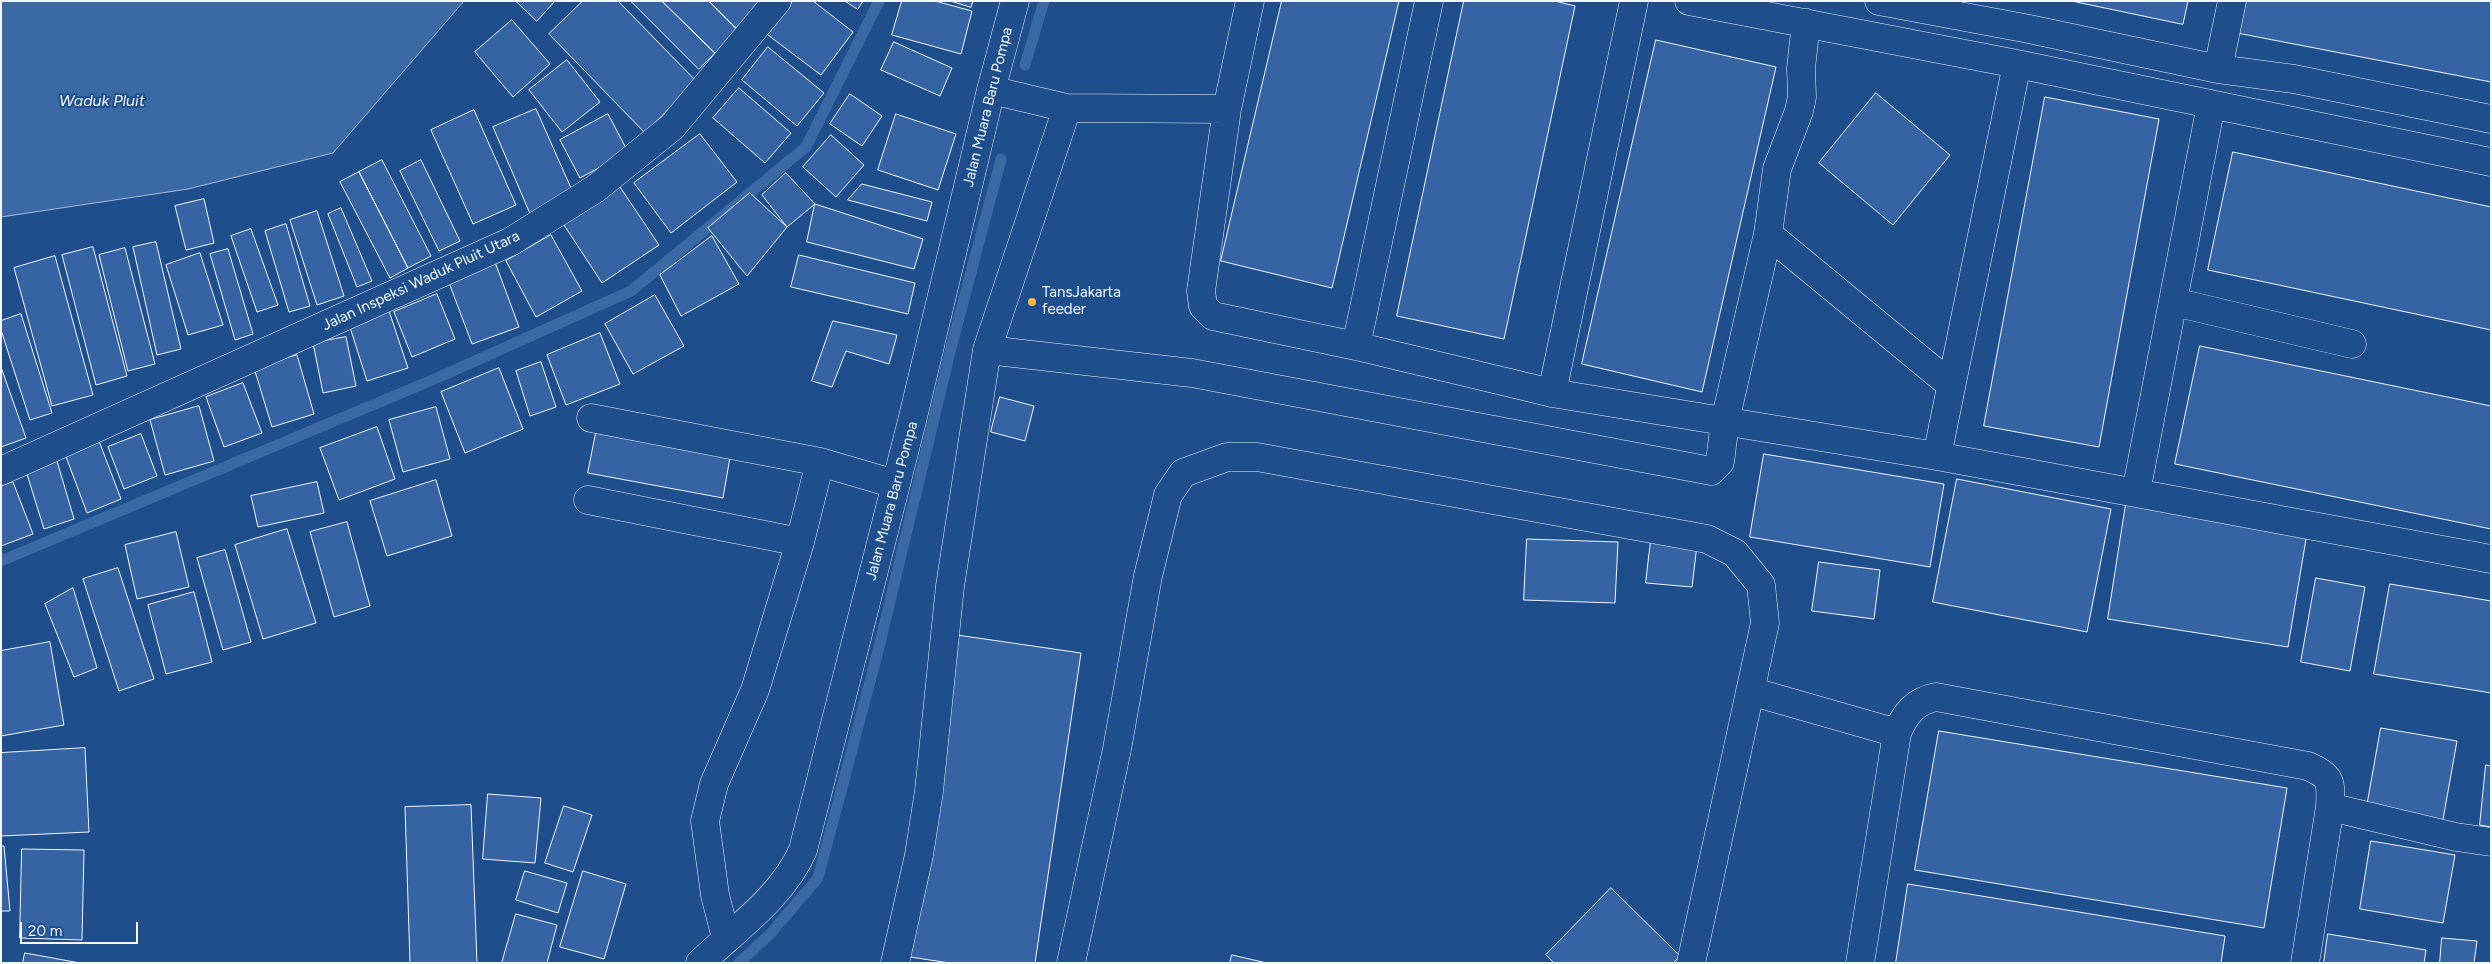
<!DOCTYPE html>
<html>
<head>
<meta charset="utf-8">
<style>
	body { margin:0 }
	#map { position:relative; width:2492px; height:964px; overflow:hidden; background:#1f4e8c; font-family:Figtree,sans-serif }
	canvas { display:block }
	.frame { position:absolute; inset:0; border:2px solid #f2f6ff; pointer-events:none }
	.scale { position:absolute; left:20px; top:922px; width:118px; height:22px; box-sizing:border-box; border:2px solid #f2f6ff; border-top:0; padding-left:6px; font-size:15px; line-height:18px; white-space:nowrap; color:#f2f6ff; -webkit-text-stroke:4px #1f4e8c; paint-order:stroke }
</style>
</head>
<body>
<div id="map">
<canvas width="2492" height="964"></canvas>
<div class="frame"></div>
<div class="scale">20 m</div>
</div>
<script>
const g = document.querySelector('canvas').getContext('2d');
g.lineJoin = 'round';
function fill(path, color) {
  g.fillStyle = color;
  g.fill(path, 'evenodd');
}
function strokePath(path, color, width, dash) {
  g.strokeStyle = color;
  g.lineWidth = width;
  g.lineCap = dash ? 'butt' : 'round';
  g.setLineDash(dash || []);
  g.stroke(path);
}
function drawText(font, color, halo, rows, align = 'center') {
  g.font = font + ' Figtree,sans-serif';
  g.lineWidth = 4;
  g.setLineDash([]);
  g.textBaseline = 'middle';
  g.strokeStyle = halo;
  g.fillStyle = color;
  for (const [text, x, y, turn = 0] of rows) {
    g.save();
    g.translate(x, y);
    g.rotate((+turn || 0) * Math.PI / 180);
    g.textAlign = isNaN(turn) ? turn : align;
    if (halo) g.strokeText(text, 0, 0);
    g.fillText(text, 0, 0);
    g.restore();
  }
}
const water = new Path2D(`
	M1,1H464L333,153L188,189L1,217Z`);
const stream = new Path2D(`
	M1025,65L1044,1
	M1,561L437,378L631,291L806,147L879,1
	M739,963L771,933L818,878L878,651L951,348L1001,159`);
const building = new Path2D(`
	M516,1H555L537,21Z
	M583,1H618L696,81L645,133L549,34Z
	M631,1H662L715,53L699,69Z
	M662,1H709L738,30L715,53Z
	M709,1H766L738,30Z
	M793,1H813L853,32L821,75L768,35Z
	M845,1H863L858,9Z
	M902,1H935L972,11L961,54L892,35Z
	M951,1H973L971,7Z
	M1282,1H1399L1332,288L1221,261Z
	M1464,1H1555L1575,6L1504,339L1397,316Z
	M2072,1H2188L2183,24Z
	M2243,1H2491V82L2237,33Z
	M512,20L550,64L513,97L475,52Z
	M1656,40L1776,67L1702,392L1582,364Z
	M894,42L952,68L940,96L881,70Z
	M768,47L824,93L797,126L742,80Z
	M567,60L600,102L562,132L529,90Z
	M739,88L791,133L765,163L713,118Z
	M1876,93L1950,155L1893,225L1819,163Z
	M850,94L882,116L862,146L830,124Z
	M2045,97L2159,119L2099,447L1984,426Z
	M536,109L575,197L531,216L493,127Z
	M474,110L516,205L473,224L431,130Z
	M608,114L628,152L580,178L560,140Z
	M896,114L956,134L938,190L878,170Z
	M700,134L737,182L671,233L634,183Z
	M831,135L864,165L836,197L803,167Z
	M2233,152L2491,207V330L2208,270Z
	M382,160L431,256L408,268L359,172Z
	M421,160L460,241L439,251L400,171Z
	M359,172L408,268L390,278L340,182Z
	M786,173L815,204L787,227L762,195Z
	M862,184L932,202L927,221L848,200Z
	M620,187L659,245L602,283L564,225Z
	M750,193L787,227L747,276L708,228Z
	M204,199L214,243L186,250L175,206Z
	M815,204L923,239L914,269L807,242Z
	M341,208L372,281L357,287L328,214Z
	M317,211L344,296L317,305L290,220Z
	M286,224L310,306L289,312L265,231Z
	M251,229L278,305L257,312L231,236Z
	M551,235L582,291L536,317L506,261Z
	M712,236L739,284L681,316L660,275Z
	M156,242L181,349L157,355L133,247Z
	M93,247L127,376L96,385L62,255Z
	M125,248L155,364L128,371L99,255Z
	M228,249L253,334L235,340L210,254Z
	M200,253L223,325L188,335L166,265Z
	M799,255L915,283L908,314L791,287Z
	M55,256L93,395L52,406L14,268Z
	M495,262L519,327L472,344L448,280Z
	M437,294L455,339L412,357L394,312Z
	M655,295L684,346L633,374L605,324Z
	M389,311L408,368L367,381L349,324Z
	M21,314L52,413L30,420L1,330V321Z
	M833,321L897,335L889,364L846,351L832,387L812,381Z
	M600,333L620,384L566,405L547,355Z
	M346,337L356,386L323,393L313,343Z
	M2200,346L2491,406V529L2175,464Z
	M297,355L314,414L272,427L254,368Z
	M541,362L556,407L530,416L516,371Z
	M1,367L26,438L1,447Z
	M499,368L523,429L465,453L441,392Z
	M243,383L262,433L224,447L206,397Z
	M1000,397L1034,406L1025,441L991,432Z
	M199,406L214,461L165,475L150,420Z
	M436,407L450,459L403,472L389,420Z
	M377,427L395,479L339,500L320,448Z
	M596,433L730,457L723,498L588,473Z
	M141,434L157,476L124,489L108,447Z
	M99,441L121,499L87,513L65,454Z
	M1764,454L1944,484L1930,567L1750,537Z
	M57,461L74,519L44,529L26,471Z
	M1957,479L2111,509L2087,632L1933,602Z
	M436,480L452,536L387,556L370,501Z
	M13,482L33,534L1,546V486Z
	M317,482L324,513L258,527L251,496Z
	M2126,504L2307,533L2288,647L2108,619Z
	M347,522L370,606L334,617L310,532Z
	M287,529L316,623L263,639L235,545Z
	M176,532L189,587L137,599L125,545Z
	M1527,539L1618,542L1615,603L1524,600Z
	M1651,540L1697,545L1692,587L1646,583Z
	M225,550L251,642L223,650L197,558Z
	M1819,562L1880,570L1874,619L1812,611Z
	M118,568L154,679L119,691L83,579Z
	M2316,578L2365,587L2350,671L2301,662Z
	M2390,584L2491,601V693L2374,674Z
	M73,588L97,668L74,677L45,604Z
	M194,592L212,662L166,674L148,605Z
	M957,635L1081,653L1035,963H950L910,957Z
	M50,642L64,725L1,736V651Z
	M2381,728L2457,741L2442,825L2366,812Z
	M1939,731L2287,788L2264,928L1915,870Z
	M85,748L89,832L1,836V753Z
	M2486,765L2491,766V827L2480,825Z
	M488,794L541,798L535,863L483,859Z
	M471,805L477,963H410L405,807Z
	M564,806L592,815L573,872L545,863Z
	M2371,841L2455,855L2443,923L2360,909Z
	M1,846H4L10,911H1Z
	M22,849L84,850L82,940L20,938Z
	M525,871L567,883L558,913L516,900Z
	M583,871L626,884L604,959L560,947Z
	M1908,884L2225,936L2221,963H1896Z
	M1611,888L1680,956L1673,963H1554L1546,955Z
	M516,914L557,925L547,963H502Z
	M2328,934L2426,950L2424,963H2324Z
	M2442,938L2477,941L2474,963H2440Z
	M25,953L80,963H23Z
	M1232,955L1267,963H1230Z`);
const minor = new Path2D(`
	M1250,1L1227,109L1201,291L1203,306L1213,316L1356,346L1552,393L1937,456L2491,559
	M1689,1L2017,64L2491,162
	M1879,1L2029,29L2218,69L2294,79L2491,119
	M2218,69L2232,1
	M991,90L1067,108L987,350L1192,373L1711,471L1720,462L1725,421L1768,234L1777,169L1799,111L1802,97L1801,68L1806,23
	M1067,108L1227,109
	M1768,234L1951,385
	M2174,302L2352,344
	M1356,346L1429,1
	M1552,393L1634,1
	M591,418L820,462L895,484
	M1937,456L2017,64
	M1,471L510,242L595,189L672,127L777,1
	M2136,492L2211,105
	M588,500L800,542
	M1750,691L1897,733
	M2330,807L2456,837L2491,842
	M726,938L715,895L705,821L714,784L755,690L800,542L820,462
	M700,963C736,929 783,896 803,850L912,421L991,90L1015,1
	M895,963L919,855L929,791L950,586L987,350
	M1071,963L1117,749L1148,576L1168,495L1183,473L1227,457H1257L1707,539L1735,553L1761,585L1765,623L1691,963
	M1860,963L1897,733C1905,714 1915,701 1936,697L2308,766C2332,777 2331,781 2330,807L2305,963`);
const markers = [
	[1032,302,5,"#ffb74d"]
];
const streetNames = [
	["Jalan Muara Baru Pompa",988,107,-76],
	["Jalan Inspeksi Waduk Pluit Utara",421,281,-25],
	["Jalan Muara Baru Pompa",892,501,-75]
];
const poiNames = [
	["TansJakarta",1042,293],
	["feeder",1042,310]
];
const waterNames = [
	["Waduk Pluit",102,101]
];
fill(water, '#3b69a3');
strokePath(water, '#a8bbd7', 1);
strokePath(stream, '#3b69a3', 11);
fill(building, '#3563a3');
strokePath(building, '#f2f6ff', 1);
strokePath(minor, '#f2f6ff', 29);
strokePath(minor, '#1f4e8c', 28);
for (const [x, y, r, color] of markers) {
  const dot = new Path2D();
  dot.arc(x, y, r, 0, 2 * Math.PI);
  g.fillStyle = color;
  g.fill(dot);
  strokePath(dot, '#1f4e8c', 2);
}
drawText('15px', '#f2f6ff', '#1f4e8c', streetNames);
drawText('15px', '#f2f6ff', '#1f4e8c', poiNames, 'left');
drawText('italic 16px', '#f2f6ff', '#1f4e8c', waterNames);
</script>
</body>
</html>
